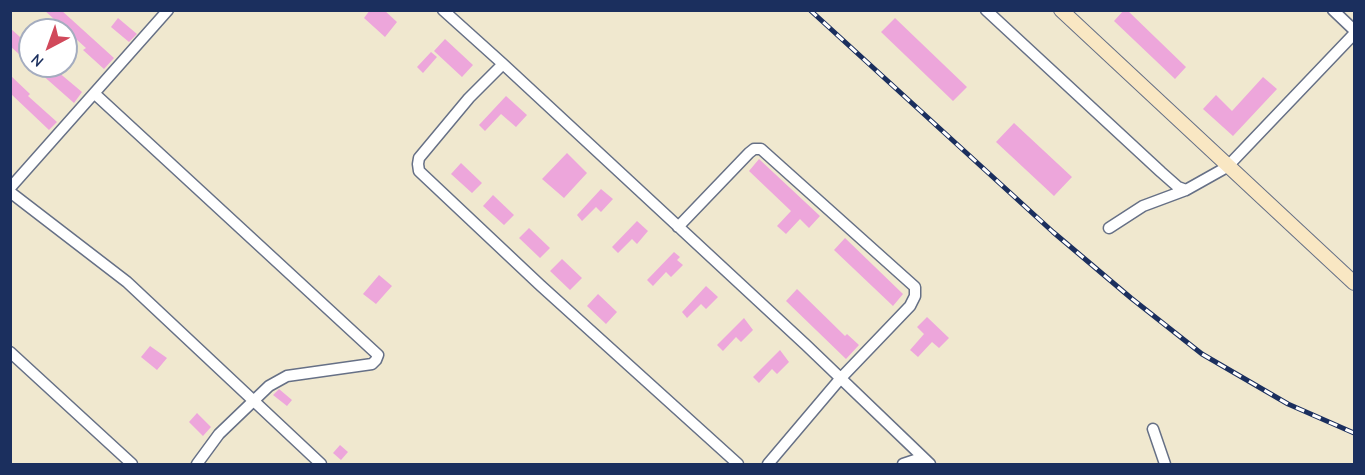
<!DOCTYPE html>
<html>
<head>
<meta charset="utf-8">
<style>
	body { margin:0 }
	#map { position:relative; width:1365px; height:475px; overflow:hidden; background:#f0e8cf; font-family:"Comic Neue",sans-serif }
	canvas { display:block }
	.frame { position:absolute; inset:0; border:12px solid #1b2f5e; pointer-events:none }
	.north { position:absolute; left:18px; top:18px; width:60px; height:60px; box-sizing:border-box; background:#fff; border:2px solid #a4acbf; border-radius:50%; rotate:221deg; font-size:16px; font-weight:700; line-height:24px; text-align:center; color:#1b2f5e }
	.north::after { content:''; display:block; margin:auto; width:21px; height:27px; background:#d1495b; clip-path:polygon(50% 0,100% 100%,50% 72%,0 100%) }
</style>
</head>
<body>
<div id="map">
<canvas width="1365" height="475"></canvas>
<div class="frame"></div>
<div class="north">N</div>
</div>
<script>
const g = document.querySelector('canvas').getContext('2d');
g.lineJoin = 'round';
function fill(path, color) {
  g.fillStyle = color;
  g.fill(path, 'evenodd');
}
function strokePath(path, color, width, dash) {
  g.strokeStyle = color;
  g.lineWidth = width;
  g.lineCap = dash ? 'butt' : 'round';
  g.setLineDash(dash || []);
  g.stroke(path);
}
const building = new Path2D(`
	M44,10H61L114,58L104,69L83,50L86,48Z
	M370,10H384L397,22L385,37L364,18Z
	M1124,10H1127L1186,67L1175,79L1114,21Z
	M118,18L137,34L129,42L111,27Z
	M895,18L967,87L953,101L881,32Z
	M10,28L30,46V64L10,46Z
	M445,39L473,65L462,77L434,51Z
	M431,52L437,57L423,73L417,67Z
	M32,66H51L82,92L74,103Z
	M10,75L30,94L28,96L57,122L49,130L10,93Z
	M1263,77L1277,89L1233,136L1203,109L1216,95L1232,111Z
	M506,96L527,115L516,127L501,114L485,131L479,125Z
	M1014,123L1072,177L1054,196L996,142Z
	M567,153L587,173L564,198L542,179Z
	M759,159L820,216L809,228L800,219L786,234L777,226L791,211L749,171Z
	M461,163L482,183L472,193L451,174Z
	M601,189L613,199L601,212L596,207L582,221L577,215Z
	M493,195L514,215L504,225L483,206Z
	M637,221L648,231L637,244L632,239L618,253L612,247Z
	M529,228L550,248L540,258L519,238Z
	M845,238L903,294L893,306L834,250Z
	M674,252L680,257L677,260L683,265L671,277L666,272L653,286L647,280Z
	M562,259L582,278L570,290L550,271Z
	M379,275L392,286L376,304L363,294Z
	M706,286L718,297L706,309L701,304L687,318L682,312Z
	M797,289L845,336L847,334L859,345L846,359L786,301Z
	M598,294L617,312L606,324L587,306Z
	M927,317L949,338L939,348L932,342L918,357L910,350L924,334L917,327Z
	M744,318L753,330L741,342L736,337L723,351L717,345Z
	M150,346L167,358L157,370L141,357Z
	M780,350L789,362L777,374L772,369L759,383L753,377Z
	M279,389L292,400L287,406L273,395Z
	M197,413L211,427L203,436L189,422Z
	M340,445L348,452L341,460L333,453Z`);
const street = new Path2D(`
	M443,10L503,64L806,345L930,464
	M986,10L1161,172L1178,187L1186,190L1227,167L1354,34
	M1333,10L1354,30
	M503,64L469,98L419,158L418,164L419,171L540,285L738,464
	M95,94L378,355L376,360L372,364L287,376L269,386L219,434L197,464
	M10,188L168,10
	M10,192L127,282L321,464
	M678,227L749,153L754,149H761L915,287V296L910,306L840,379L768,464
	M1109,228L1143,206L1186,190
	M10,352L132,464
	M1153,429L1165,464
	M903,464L921,458`);
const secondary = new Path2D(`
	M1061,10L1354,283`);
const rail = new Path2D(`
	M810,10L1053,232L1131,298L1202,354L1288,404L1354,433`);
fill(building, '#eda6db');
strokePath(street, '#667086', 13);
strokePath(secondary, '#667086', 16);
strokePath(street, '#fff', 10);
strokePath(secondary, '#f9e7c3', 14);
strokePath(rail, '#1b2f5e', 5);
strokePath(rail, '#fff', 3, [9]);
</script>
</body>
</html>
